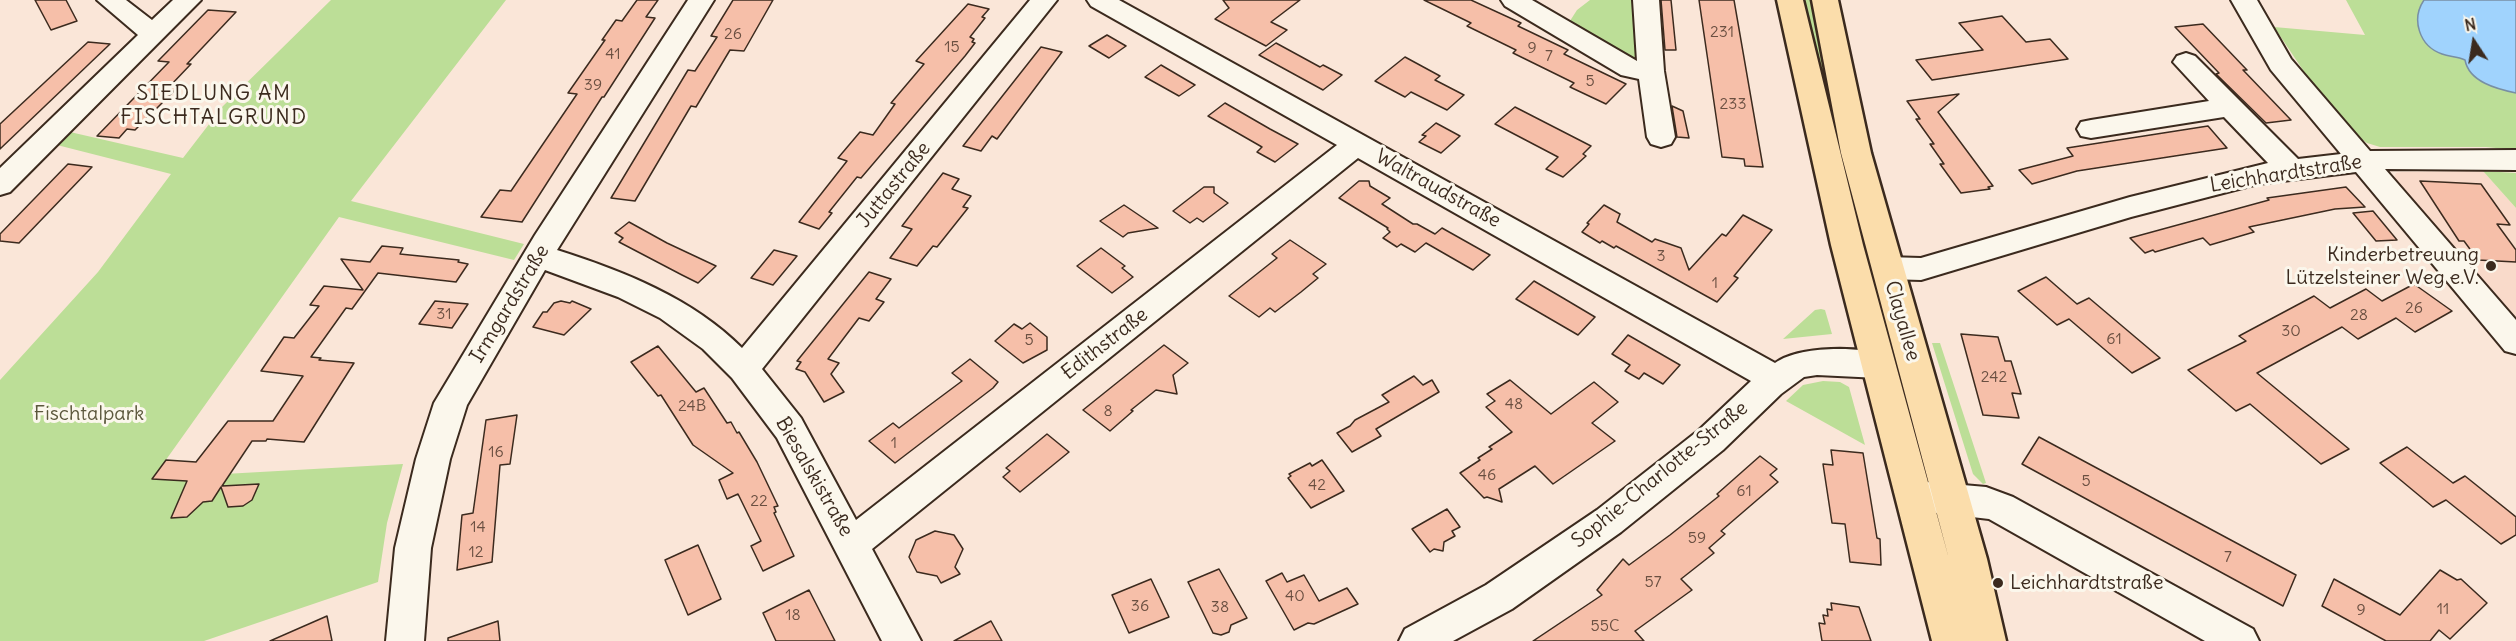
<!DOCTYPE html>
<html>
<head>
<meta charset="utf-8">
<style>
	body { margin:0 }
	#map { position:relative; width:2516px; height:641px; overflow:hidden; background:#fae6d8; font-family:Delius,sans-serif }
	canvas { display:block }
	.north { position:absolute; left:2444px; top:12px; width:60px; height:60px; -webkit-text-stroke:4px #fbf7ec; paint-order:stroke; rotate:348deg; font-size:16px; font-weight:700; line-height:24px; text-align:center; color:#3b2a1e }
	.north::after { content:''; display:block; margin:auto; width:21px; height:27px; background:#3b2a1e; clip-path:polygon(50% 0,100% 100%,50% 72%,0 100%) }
</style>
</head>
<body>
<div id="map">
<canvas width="2516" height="641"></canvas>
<div class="north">N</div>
</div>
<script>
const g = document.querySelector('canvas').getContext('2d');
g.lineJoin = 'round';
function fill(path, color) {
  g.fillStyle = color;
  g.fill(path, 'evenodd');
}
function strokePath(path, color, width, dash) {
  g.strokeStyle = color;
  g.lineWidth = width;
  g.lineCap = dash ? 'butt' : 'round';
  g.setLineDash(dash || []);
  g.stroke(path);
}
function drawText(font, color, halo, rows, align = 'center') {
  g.font = font + ' Delius,sans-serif';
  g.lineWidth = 6;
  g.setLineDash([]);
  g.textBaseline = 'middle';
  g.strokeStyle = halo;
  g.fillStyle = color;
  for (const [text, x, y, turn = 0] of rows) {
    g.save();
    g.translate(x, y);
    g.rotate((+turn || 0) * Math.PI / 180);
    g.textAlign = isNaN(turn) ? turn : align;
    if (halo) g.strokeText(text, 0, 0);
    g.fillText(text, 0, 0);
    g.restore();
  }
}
const built = new Path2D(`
	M2483,171L2516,208V323L2394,179L2396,173L2402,172Z`);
const green = new Path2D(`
	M331,0H506L351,201L524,244L514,260L339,217L153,478L403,464L387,523L378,582L204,641H0V380L98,272L171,174L57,145L70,132L183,158L223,106Z
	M1590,0H1633L1639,56L1630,59L1568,24L1577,10Z
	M1802,0H1811L1835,113L1894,330L1880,329Z
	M2346,0H2516V150L2486,147H2380L2367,143L2356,135L2311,82L2274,27L2365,35Z
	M2483,171L2516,173V208Z
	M1821,309L1825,310L1832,334L1783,339L1815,310Z
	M1932,343H1940L1986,483L1983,484L1973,474Z
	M1823,381L1840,382L1849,387L1865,445L1786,401L1803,385Z`);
const water = new Path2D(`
	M2424,0H2516V93C2497,89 2469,82 2465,60C2457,56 2450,57 2442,54C2419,46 2411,19 2424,0Z`);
const building = new Path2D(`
	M35,0H66L77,21L51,30Z
	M637,0H658L646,17L655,18L604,97H602L522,222L481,217L500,190L511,191L577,94L568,93L605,40H602L616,20L622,21Z
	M733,0H773L744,51L730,50L696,107L691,106L635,201L611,198L688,70L695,71L717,37L711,36Z
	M1223,0H1300L1271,22L1287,30L1266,46L1215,19L1229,8Z
	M1424,0H1471L1521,23L1518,26L1568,50L1564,54L1626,84L1606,104L1570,87L1574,83L1513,53L1516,50L1467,26L1471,23Z
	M1661,0H1671L1676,50H1665Z
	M1699,0H1734L1763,167L1745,166L1744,159L1722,157Z
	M968,4L989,9L982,17L985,18L970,37L974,39L972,42L975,43L965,56L861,178L857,177L829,212L832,213L819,229L799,222L847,161L838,158L860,132L873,135L895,104L891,103L924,64L916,61Z
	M208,10L236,12L187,64H191L170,86L178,87L135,130L127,129L119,138L97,136L169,62L158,61Z
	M2002,16L2026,42L2050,39L2068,59L1932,80L1916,60L1983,50L1959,23Z
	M2203,24L2247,70H2243L2291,120L2266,123L2216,74L2219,73L2175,27Z
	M1107,35L1126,46L1109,58L1089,46Z
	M88,42L110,44L0,149V124Z
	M1276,43L1320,67L1323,65L1342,75L1323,90L1259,55Z
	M1041,47L1062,52L997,139L992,136L981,151L963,146Z
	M1405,57L1440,76L1435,80L1464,95L1447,110L1411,92L1405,97L1375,81Z
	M1161,65L1195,85L1179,96L1145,77Z
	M1959,94L1938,112L1993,186L1988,187L1990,189L1961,193L1940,164H1944L1930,144H1934L1916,119H1920L1907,101Z
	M1225,103L1270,129L1298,144L1275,162L1257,152L1262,147L1208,116Z
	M1672,106L1683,111L1689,138L1677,137Z
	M1515,107L1591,146L1583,154L1586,156L1563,177L1546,169L1558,157L1495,124Z
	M1436,123L1460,136L1441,153L1419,142L1426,136L1422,135Z
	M2208,126L2227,148L2077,171L2032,184L2019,170L2073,156L2067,148Z
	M68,164L92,167L19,243L0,241V234Z
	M943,173L959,179L952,189L971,196L963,207L968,208L937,247L933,246L917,266L890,258L912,229L902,226Z
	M1359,181H1369L1370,186L1390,198L1382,204L1413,224H1417L1435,234L1442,228L1490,255L1473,270L1426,243L1415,252L1401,244L1397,247L1383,238L1390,232L1387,229L1388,228L1339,198Z
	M2420,181L2481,184L2510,225L2497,224L2516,250V262L2478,260L2464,241H2459Z
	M1204,187H1214V193L1228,203L1203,222L1197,218L1190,223L1173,211Z
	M2346,187L2365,207L2335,209L2249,227L2254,232L2210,245L2203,238L2155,252L2153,250L2145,253L2130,238L2269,200L2267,198Z
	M1124,205L1158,228L1128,233L1123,237L1100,221Z
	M1604,205L1620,214L1617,222L1652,242L1655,239L1681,248L1689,270L1722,234L1726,236L1743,215L1772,230L1734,276L1738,278L1717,302L1616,246L1614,248L1602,241L1600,243L1582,232L1589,224L1587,223Z
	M2373,211L2397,240L2376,241L2353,213Z
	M629,222L667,243L716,266L698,283L682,275L619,242L623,238L615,233Z
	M1290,240L1326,264L1313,274L1318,278L1301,292L1275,312L1270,308L1259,317L1229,296L1277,258L1272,254Z
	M382,246L403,248L400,254L459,260L458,262L468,264L456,282L378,273L352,309L346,308L311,357L321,358L319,360L354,363L304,442L267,439L266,441H252L222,486L259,484L252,500L243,506L228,507L221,487L212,501L203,502L187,517L171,518L187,481L152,479L166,460L196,462L228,421H273L303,376L261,371L284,337L294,338L319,306L310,305L324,286L363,290L341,259L370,262Z
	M1101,248L1125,266L1122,268L1133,277L1112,293L1077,266Z
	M774,250L797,256L773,285L751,278Z
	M869,272L891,279L876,299L884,302L869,321L859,318L828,359L839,363L831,374L844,392L824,402L805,372L796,369L801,362L797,361Z
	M2046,277L2077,304L2089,298L2160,358L2132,373L2069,319L2057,325L2018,291Z
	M1534,281L1563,298L1595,317L1578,335L1516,299Z
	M2414,284L2452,311L2415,332L2396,318L2358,339L2342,327L2257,373L2349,449L2321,464L2250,404L2236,411L2188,370L2246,341L2239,336L2314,296L2330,308L2366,289L2382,301Z
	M435,301L468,304L452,328L419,324Z
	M561,301L570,303L572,301L591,309L564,335L533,327L543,312H547L554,303Z
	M1030,323L1047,337V350L1023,363L995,341L1014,324L1022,329Z
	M1961,334L1998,337L2005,361H2011L2021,394L2012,393L2019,418L1983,415Z
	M1628,335L1680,365L1663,384L1644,373L1639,379L1625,371L1630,365L1612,354Z
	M1164,345L1188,363L1173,375L1177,394L1156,390L1131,410L1133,411L1110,431L1083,410Z
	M658,346L696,392L704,388L727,423L731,422L737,433L739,432L757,462L778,506L774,507L776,512L774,513L794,556L763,571L751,546L761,541L738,494L727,499L719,480L733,473L693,445L661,395L658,396L631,362Z
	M970,359L998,382L993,388L895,463L869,441L893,423L899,428L962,381L952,373Z
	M1414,376L1423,385L1432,380L1439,392L1376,429L1381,436L1352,452L1337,433L1350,426L1355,420L1389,402L1382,395Z
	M1510,380L1551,414L1594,382L1618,402L1592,423L1615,441L1553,484L1535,466L1499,489L1502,502L1487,497L1484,498L1460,473L1480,460L1478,458L1492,449L1489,447L1512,432L1486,407L1495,401L1487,394Z
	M517,415L510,464L500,465L492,562L457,570L462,515L473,513L486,420Z
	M1047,434L1069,452L1020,492L1003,477L1010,471L1006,468Z
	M2039,437L2296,575L2283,606L2022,464Z
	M2407,447L2453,483L2465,476L2516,517V535L2501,544L2446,500L2433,507L2380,463Z
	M1831,450L1863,453L1877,538L1880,539L1881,565L1850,562L1845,524L1832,523L1823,464L1833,465Z
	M1760,456L1777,469L1770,475L1778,482L1721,531L1725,534L1709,548L1714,553L1681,579L1692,590L1635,631L1644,641H1533L1602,595L1597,590L1623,559L1629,565L1670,535L1719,496L1717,494Z
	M1322,460L1344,491L1311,508L1288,478L1291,476L1289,474L1310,463L1312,466Z
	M1447,509L1460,527L1452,531L1455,536L1444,542L1443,551L1434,549L1430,552L1412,529Z
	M935,531L954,535L963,549L955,567L960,574L941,583L937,576L917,572L909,557L916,540Z
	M698,545L721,599L688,615L665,560Z
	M1219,569L1247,618L1231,625L1229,632L1221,635L1213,633L1188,582Z
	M2440,570L2457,580L2461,579L2487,603L2450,639L2439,630L2430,641H2386L2322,606L2334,579L2400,615Z
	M1282,573L1287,582L1304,575L1319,601L1347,588L1358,604L1314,624L1308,623L1294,630L1266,581Z
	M1151,579L1169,617L1129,633L1112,595Z
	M809,590L835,641H776L763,613Z
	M1831,603L1859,607L1871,641H1822L1819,623L1825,624L1823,615L1828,616L1827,609L1832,610Z
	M327,616L332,641H270Z
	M498,621L500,641H448V638Z
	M991,621L1002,641H954Z`);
const minor = new Path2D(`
	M97,0H126L152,20L173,0H201L10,192L0,195V168L138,35Z
	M688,0H714L557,250C623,271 692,298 742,348L1030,0H1057L762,369L801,418L856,520L1337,145L1091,6L1087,0H1119L1775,363C1800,345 1861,346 1890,356L1895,365L1890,374L1879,378L1817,375L1804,377L1781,394L1723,450L1621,532L1512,609L1453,641H1399L1405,629L1486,585L1597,510L1699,430L1751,381L1358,158L872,549L921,641H882L777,438L732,378L703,349L660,318L618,297L545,270L467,405L450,459L431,548L424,641H386L395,548L416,459L434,403L535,235Z
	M1501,0H1532L1637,61L1633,0H1659L1664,71L1675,137L1671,144L1661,147L1651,144L1647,137L1639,79L1621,75L1505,6Z
	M2231,0H2257L2291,59L2370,151L2516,150V170L2385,169L2516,320V354L2505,351L2356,172L2258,184L2131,217L1921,280L1887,279L1876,276L1872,268L1876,260L1887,257L1921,258L2130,197L2268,163L2224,117L2091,138L2081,136L2077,129L2081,122L2091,120L2209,101L2173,62L2177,56L2186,53L2195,56L2298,159L2341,154L2271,70Z
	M1929,482L1986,487L2013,497L2253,629L2259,641H2205L1989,519L1929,512L1917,507L1912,497L1917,487Z`);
const major = new Path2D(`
	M1777,0H1803L1863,245L1949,559L1841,153L1812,0H1838L1871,153L1987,559L2006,641H1932L1831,245Z`);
const markers = [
	[2491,266,6,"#3b2a1e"],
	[1998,583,6,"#3b2a1e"]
];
const numberNames = [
	["231",1722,32],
	["26",733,34],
	["15",952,47],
	["9",1532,48],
	["41",613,54],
	["7",1549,56],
	["5",1590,81],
	["39",593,85],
	["233",1733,104],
	["3",1661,256],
	["1",1715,283],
	["26",2414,308],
	["31",444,314],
	["28",2359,315],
	["30",2291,331],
	["61",2114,339],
	["5",1029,340],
	["242",1994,377],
	["48",1514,404],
	["24B",692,406],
	["8",1108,411],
	["1",894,443],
	["16",496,452],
	["46",1487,475],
	["5",2086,481],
	["42",1317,485],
	["61",1744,491],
	["22",759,501],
	["14",478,527],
	["59",1697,538],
	["12",476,552],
	["7",2228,557],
	["57",1653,582],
	["40",1295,596],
	["36",1140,606],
	["38",1220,607],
	["11",2443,609],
	["9",2361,610],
	["18",793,615],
	["55C",1605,626]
];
const streetNames = [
	["Leichhardtstraße",2286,174,-9],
	["Juttastraße",894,185,-51],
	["Waltraudstraße",1438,189,29],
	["Irmgardstraße",510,304,-59],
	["Clayallee",1902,321,74],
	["Edithstraße",1105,344,-38],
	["Sophie-Charlotte-Straße",1660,475,-39],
	["Biesalskistraße",814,477,60]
];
const poiNames = [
	["Kinderbetreuung",2479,255],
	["Lützelsteiner Weg e.V.",2479,278],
	["Leichhardtstraße",2010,583,"left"]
];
const parkNames = [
	["Fischtalpark",89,414]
];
const neighbourhoodNames = [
	["SIEDLUNG AM",214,94],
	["FISCHTALGRUND",214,118]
];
fill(built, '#f9daca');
fill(green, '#bcde97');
fill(water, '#a0d3fd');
strokePath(water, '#788fa4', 1.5);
fill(building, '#f6bfa9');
strokePath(building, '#3b2a1e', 1.5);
strokePath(minor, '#3b2a1e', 4);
strokePath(major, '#3b2a1e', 5);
fill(minor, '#fbf7ec');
fill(major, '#fbddab');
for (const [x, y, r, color] of markers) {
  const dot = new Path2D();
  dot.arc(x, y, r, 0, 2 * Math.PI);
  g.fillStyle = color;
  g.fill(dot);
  strokePath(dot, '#fbf7ec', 2);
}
drawText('16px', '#6a4f41', null, numberNames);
drawText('20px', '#3b2a1e', '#fbf7ec', streetNames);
drawText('20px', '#3b2a1e', '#fbf7ec', poiNames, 'right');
drawText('20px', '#5b573c', '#fbf7ec', parkNames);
g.letterSpacing = '1.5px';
drawText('21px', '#3b2a1e', '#fbf7ec', neighbourhoodNames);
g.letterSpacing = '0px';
</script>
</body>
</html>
